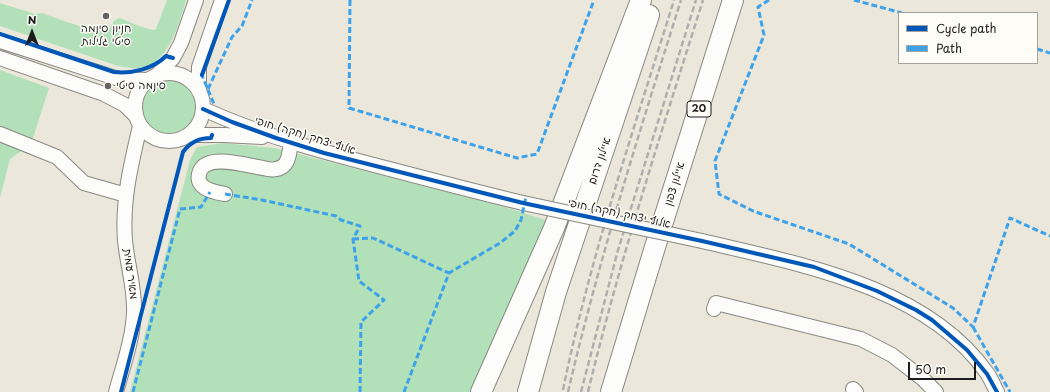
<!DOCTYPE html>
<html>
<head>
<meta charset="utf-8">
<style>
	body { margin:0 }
	#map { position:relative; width:1050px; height:392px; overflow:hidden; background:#ebe8db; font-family:"Playpen Sans",sans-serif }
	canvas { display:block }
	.legend { position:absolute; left:898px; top:12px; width:140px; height:52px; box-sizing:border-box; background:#fdfcf7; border:1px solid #a3a29f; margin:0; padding:5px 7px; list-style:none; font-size:12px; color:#1c1c1c }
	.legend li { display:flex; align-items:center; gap:8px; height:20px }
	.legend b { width:20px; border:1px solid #a3a29f }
	.north { position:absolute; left:12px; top:12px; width:40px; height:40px; -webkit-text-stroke:3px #fdfcf7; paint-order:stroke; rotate:0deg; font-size:11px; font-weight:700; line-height:16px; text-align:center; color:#1c1c1c }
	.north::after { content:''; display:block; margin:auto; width:14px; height:18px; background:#1c1c1c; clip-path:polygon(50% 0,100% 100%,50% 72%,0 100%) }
	.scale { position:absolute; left:908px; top:362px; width:68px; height:18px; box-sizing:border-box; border:2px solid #1c1c1c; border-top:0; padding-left:5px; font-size:12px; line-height:14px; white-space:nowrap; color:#1c1c1c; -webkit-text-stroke:3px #fdfcf7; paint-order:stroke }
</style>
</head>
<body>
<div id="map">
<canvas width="1050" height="392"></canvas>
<ul class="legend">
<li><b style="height:5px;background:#0057b8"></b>Cycle path</li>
<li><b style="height:5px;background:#3da2ea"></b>Path</li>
</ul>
<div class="north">N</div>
<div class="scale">50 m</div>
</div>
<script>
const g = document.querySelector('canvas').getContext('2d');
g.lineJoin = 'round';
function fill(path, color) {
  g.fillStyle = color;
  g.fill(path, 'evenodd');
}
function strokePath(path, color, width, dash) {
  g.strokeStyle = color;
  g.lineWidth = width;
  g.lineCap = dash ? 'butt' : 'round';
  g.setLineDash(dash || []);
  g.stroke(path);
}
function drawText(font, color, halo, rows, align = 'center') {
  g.font = font + ' "Playpen Sans","Playpen Sans Hebrew",sans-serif';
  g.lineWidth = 3;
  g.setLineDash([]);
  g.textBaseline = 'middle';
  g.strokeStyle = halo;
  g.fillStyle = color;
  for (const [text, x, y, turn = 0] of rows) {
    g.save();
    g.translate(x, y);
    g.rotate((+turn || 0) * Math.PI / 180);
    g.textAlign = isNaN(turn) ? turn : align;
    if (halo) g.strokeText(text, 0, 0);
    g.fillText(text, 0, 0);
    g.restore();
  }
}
const green = new Path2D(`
	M167,0H186C179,24 169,63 140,68C133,69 125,67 118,66L0,26V3L35,14L42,13C63,20 87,32 110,28L114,21L119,18C131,22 143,29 155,30L156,29Z
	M0,70L49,88L31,144L10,159L0,198Z
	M139 107a30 30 0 1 1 60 0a30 30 0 1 1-60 0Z
	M223,143L275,148L505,207L546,220L475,392H130L190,160L197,147Z`);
const minor = new Path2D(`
	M0,41L119,79L147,80
	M0,58L104,94L125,105L135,115
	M135 107a34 34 0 1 1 68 0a34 34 0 1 1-68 0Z
	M158,74L173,58L181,43L196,0
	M199,91V67L222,0
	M203,109C265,137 331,154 397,171C439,182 481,193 523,203
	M0,134L57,157L84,183L126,195
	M188,135H224L262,137
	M225,194C213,192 193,188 200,171C208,153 248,166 263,168C267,169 272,170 276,169C289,167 289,154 291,143
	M702,241C799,264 926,286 987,373C991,379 994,386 997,392
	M714,309L716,303L861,339L892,355L923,379L936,392
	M853,389L856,392
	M116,392C123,366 133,339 134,312C135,288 127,264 125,240C122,201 131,164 140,126`);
const highway = new Path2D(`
	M481,392L554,228L641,0
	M528,392L556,292L649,15
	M611,392L655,247L733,0`);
const rail = new Path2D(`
	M563,390C590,257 634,129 674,0
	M568,392C599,259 640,130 681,0
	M581,392L618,250L696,0
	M588,392C620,259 662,130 703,0`);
const minorBridge = new Path2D(`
	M523,203L702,241`);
const quiet = new Path2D(`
	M350,0L349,108L517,158L537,154L594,0
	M769,0L758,7L764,35L715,161L719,194L753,211L849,244L953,308L973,327L1010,218L1050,236
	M854,0L902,13
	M1037,49L1050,53
	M201,73L214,104
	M208,89L232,37L242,26L252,0
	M225,194L262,200L336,216L341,220L360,226L353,239L359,281L384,300L361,322L360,392
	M353,239L373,238L449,273
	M973,327L1010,392
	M133,392L180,209L201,207L210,192
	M404,392L449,273L500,243L515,231L521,220L526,196`);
const cycleway = new Path2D(`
	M0,34L114,72C132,74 153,69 166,56L173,58
	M202,75L229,0
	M203,109L232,122L276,138L324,153L523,203L702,241L814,267L877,291L916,310L932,320L967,350L987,374L997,392
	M121,392L183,152C190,142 199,138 211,138L212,135`);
const markers = [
	[106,16,4,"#64635f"],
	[108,86,4,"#64635f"]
];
const shields = [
	[699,109,24]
];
const shieldNames = [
	["20",699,109]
];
const poiNames = [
	["חניון סינמה",106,29],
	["סיטי גלילות",106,42],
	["סינמה סיטי",116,86,"left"]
];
const streetNames = [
	["אלוף יצחק (חקה) חופי",305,136,17],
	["איילון דרום",600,161,-71],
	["איילון צפון",675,184,-73],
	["אלוף יצחק (חקה) חופי",619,214,12],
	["מאיר עמית",130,274,82]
];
fill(green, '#b2e0b8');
strokePath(minor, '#8a8882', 16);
strokePath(highway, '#8a8882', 22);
strokePath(minor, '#fcfcfa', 14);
strokePath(highway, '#fcfcfa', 20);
strokePath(rail, '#afaeac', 2.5, [6, 3]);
strokePath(minorBridge, '#8a8882', 16, []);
strokePath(minorBridge, '#fcfcfa', 14);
strokePath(quiet, '#3da2ea', 3, [6, 3]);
strokePath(cycleway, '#0057b8', 4);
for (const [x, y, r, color] of markers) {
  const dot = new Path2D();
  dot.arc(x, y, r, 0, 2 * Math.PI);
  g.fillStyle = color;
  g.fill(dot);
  strokePath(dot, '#fdfcf7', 1.5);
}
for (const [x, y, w] of shields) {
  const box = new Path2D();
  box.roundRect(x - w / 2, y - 8, w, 16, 3);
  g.fillStyle = '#fdfcf7';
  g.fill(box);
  strokePath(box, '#1c1c1c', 1);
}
drawText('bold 10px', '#1c1c1c', null, shieldNames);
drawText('11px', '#1c1c1c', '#fdfcf7', poiNames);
drawText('11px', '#1c1c1c', '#fdfcf7', streetNames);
</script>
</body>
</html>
